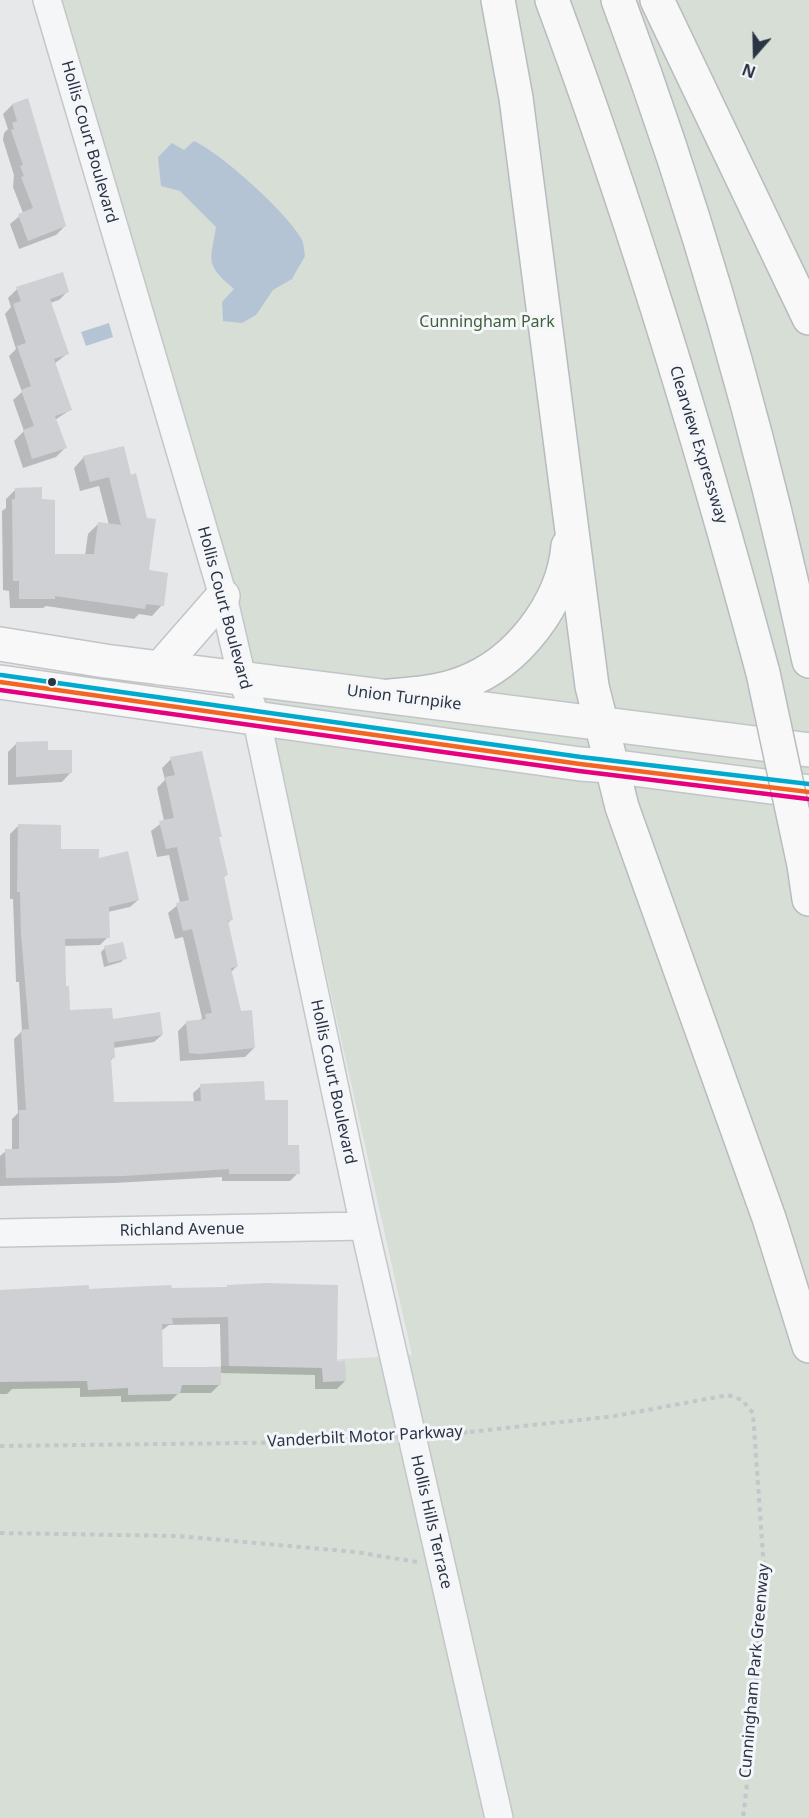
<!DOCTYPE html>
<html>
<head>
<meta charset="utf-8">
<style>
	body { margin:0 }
	#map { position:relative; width:809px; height:1818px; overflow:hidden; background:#e6e8ea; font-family:"Noto Sans",sans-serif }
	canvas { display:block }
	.north { position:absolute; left:725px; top:24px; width:60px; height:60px; -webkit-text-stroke:4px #f4f6f9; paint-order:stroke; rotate:200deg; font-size:16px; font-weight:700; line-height:24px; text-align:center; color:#2b3445 }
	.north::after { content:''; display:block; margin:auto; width:21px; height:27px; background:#2b3445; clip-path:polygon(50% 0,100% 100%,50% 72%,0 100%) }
</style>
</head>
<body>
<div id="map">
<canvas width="809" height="1818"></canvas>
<div class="north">N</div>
</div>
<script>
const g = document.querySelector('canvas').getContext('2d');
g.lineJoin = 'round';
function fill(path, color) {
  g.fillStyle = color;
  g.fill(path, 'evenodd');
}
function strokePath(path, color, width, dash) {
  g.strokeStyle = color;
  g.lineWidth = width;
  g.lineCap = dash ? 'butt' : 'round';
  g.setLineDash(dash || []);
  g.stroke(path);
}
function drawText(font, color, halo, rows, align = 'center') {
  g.font = font + ' "Noto Sans",sans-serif';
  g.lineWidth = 6;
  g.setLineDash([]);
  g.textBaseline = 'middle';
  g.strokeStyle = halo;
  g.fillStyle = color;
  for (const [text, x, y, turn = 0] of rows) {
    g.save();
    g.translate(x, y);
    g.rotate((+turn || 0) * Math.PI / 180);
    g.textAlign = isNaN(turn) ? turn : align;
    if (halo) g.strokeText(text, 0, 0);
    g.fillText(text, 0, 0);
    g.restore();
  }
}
const green = new Path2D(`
	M58,0H809V1818H0V1379L412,1355L271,726Z`);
const water = new Path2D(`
	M194,141C222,154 285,211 301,238C304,243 304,251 305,256L292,279L273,290L256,315L242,323L223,321L222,302L234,289C205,264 210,263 216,227L180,191L161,186L158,157L172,143L184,150Z
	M109,323L113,337L86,346L81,332Z`);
const shadow = new Path2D(`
	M27,100L65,226L56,235L19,249L10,224L23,213L13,187L14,175L3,140L4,133L8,129L3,114L12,105Z
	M17,289L68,291L59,300L50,303L67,354L54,364L70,410L55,420L65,448L56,457L23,468L14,441L24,431L13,400L22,392L9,356L16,349L5,314L11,307L8,298Z
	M123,448L148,572L162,605L152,616L139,614L134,619L46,606L43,608H10L9,591L3,590L2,511L6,508V499L16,489L41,501L54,556H85L88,534L98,524L109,525L99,486L80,491L74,468L84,457Z
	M17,743L47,751L71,772L62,782L8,785V752Z
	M171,759L220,836L218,839L226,875L223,878L231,920L227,924L237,966L231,972L239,1012L254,1048L245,1057L180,1061L178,1031L187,1022L199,1021L202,1018L183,937L175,939L168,913L180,903L169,855L157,857L151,831L164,821L157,788L165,780L162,768Z
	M18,826L59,851L98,860L138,900L130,907L108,912V937L100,945L63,946L64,988L69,1012L162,1035L154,1042L113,1048V1058L110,1061L112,1103H194L193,1093L201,1086L263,1101L298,1173L290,1181H222V1177L114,1183L0,1186V1156L6,1151H12V1119L18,1113L14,1039L22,1031L19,982H16L13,899H10V834Z
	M105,948L125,958L121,962L104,967L101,952Z
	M267,1285L335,1363L345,1381L337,1389H315V1375L219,1373V1385L211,1393H179L170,1401L121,1402V1396L80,1397V1388L12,1389L7,1394H0V1292L170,1290ZM220,1324L221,1368L162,1369L161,1331L169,1325Z`);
const building = new Path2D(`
	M28,98L66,226L28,241L18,214L33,208L21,177L24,176L20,166L23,165L11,130L14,129L12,123L17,121L12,104Z
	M63,272L69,292L50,299L69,354L54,359L72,410L55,416L67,448L32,459L23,430L34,426L21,390L31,386L17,346L26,343L13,304L21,301L16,287Z
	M124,446L131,475L136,473L147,518L156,519L149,570L168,573L164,606L146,604L145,609L55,596V599H19V581H13L12,499H15V488L42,487V499L55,500V554H94L98,522L121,525L109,477L90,482L83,456Z
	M48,741V750H72V773L16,777V742Z
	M202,751L222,837H219L228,875L224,876L233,920L228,921L238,966L231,968L241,1011L252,1010L255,1048L199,1054L189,1053L186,1021L206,1019L205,1014L212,1013L192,929L183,931L176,903L189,900L177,847L166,849L159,821L174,818L165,777L175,775L170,757Z
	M18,824L61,825V849H99V858L128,851L139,900L109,907L110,938L65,939L66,986H69L70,1010L112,1008L113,1019L160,1012L163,1035L114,1042L115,1058H111L114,1102L201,1101L200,1084L264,1081L265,1100H288V1145H299L300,1174H229V1169L123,1176L6,1178L5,1149H19V1110H26L21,1030L29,1029L21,934L20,892H17Z
	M123,942L127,959L108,963L104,946Z
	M267,1283L338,1285L337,1362L345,1361L346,1381L323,1382L322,1368L229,1366L228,1317L172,1318L173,1324H162L163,1367H221V1385H182L180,1394L128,1395V1388L88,1390L87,1381L0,1382V1290L89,1285V1289L171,1285L172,1288L227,1287V1285Z`);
const path = new Path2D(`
	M470,1432L615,1416L728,1395L742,1400L753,1413L765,1584L757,1637L755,1714L743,1818
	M0,1446L323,1442L373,1438
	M0,1533L178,1536L356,1552L417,1562`);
const minor = new Path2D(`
	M47,0L223,596L242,678L257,721L364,1226L499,1818
	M0,1233L364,1226`);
const major = new Path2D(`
	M0,644L105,661L809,750
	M160,668L223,596
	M0,682L580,764L610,766L809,792`);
const highway = new Path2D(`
	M498,0L516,98L592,686L622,807L769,1218L809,1346
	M552,0C634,220 702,446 763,673
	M618,0C699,216 761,436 809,661
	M657,0L809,318
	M390,696C415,694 440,692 463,683C517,663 563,604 568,546
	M804,865L809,899`);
const pathBridge = new Path2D(`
	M373,1438L470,1432`);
const highwayBridge = new Path2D(`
	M763,673L804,865`);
const bus1 = new Path2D(`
	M0,682L580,764L809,792`);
const bus2 = new Path2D(`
	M0,690L579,771L808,799`);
const bus3 = new Path2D(`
	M1,675L581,757L809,784`);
const markers = [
	[52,682,5,"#2b3445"]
];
const streetNames = [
	["Hollis Court Boulevard",89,142,74],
	["Clearview Expressway",698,445,73],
	["Hollis Court Boulevard",224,608,75],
	["Union Turnpike",404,698,7],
	["Hollis Court Boulevard",333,1082,78],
	["Richland Avenue",182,1230,-1],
	["Vanderbilt Motor Parkway",365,1437,-3],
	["Hollis Hills Terrace",431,1522,77],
	["Cunningham Park Greenway",755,1671,-85]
];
const parkNames = [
	["Cunningham Park",487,322]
];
fill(green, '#d6ded6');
fill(water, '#b4c4d5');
fill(shadow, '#0003');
fill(building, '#ced0d3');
strokePath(minor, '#c4c6c8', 30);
strokePath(major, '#c2c5c8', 36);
strokePath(highway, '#b8bbbf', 36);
strokePath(path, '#c5c6ca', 4, [4.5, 4.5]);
strokePath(minor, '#f5f6f7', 27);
strokePath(major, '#f8f8f8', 33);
strokePath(highway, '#f8f8f8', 33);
strokePath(highwayBridge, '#b8bbbf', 36, []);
strokePath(pathBridge, '#c5c6ca', 4, [4.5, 4.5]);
strokePath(highwayBridge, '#f8f8f8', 33);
strokePath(bus1, '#f26522', 4.5);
strokePath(bus2, '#e5007d', 4.5);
strokePath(bus3, '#00a9ce', 4.5);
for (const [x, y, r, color] of markers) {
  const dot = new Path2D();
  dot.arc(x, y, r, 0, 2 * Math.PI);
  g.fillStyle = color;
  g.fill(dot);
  strokePath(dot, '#f4f6f9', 2);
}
drawText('16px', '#2b3445', '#f4f6f9', streetNames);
drawText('16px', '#3f6138', '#f4f6f9', parkNames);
</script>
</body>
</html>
